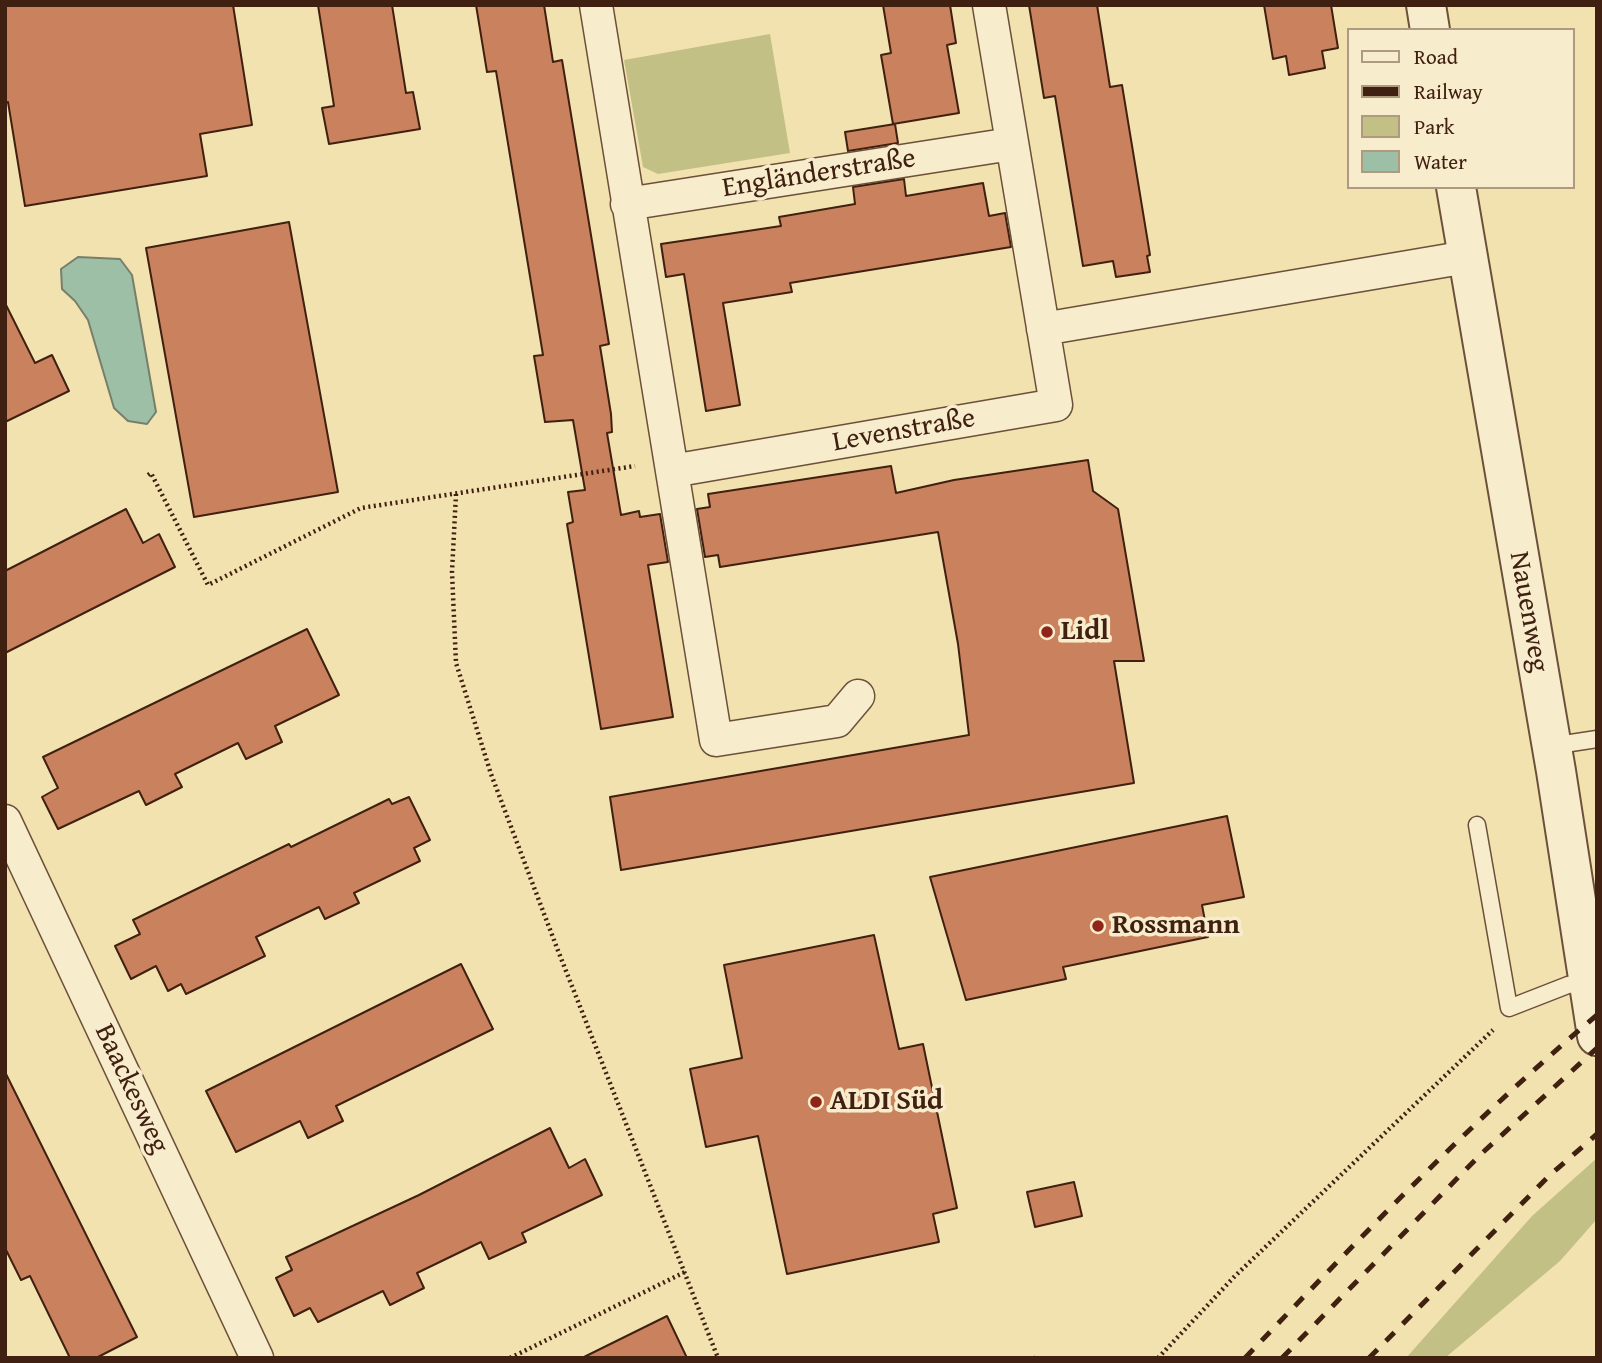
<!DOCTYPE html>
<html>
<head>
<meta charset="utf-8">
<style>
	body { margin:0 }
	#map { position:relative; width:1602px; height:1363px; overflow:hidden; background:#f2e2b0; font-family:"Gentium Book Plus",serif }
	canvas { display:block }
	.frame { position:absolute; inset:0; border:7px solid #402011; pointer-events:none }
	.legend { position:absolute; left:1347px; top:28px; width:228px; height:161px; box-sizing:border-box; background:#f7eccc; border:2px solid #ae9a81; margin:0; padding:9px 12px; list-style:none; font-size:21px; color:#402011 }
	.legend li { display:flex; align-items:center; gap:14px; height:35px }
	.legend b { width:35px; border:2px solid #ae9a81 }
</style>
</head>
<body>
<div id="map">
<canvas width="1602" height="1363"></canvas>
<div class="frame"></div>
<ul class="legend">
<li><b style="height:9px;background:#f7eccc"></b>Road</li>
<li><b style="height:9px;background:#402011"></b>Railway</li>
<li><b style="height:19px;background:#c3c086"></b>Park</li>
<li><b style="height:19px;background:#9cbfa6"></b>Water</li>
</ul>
</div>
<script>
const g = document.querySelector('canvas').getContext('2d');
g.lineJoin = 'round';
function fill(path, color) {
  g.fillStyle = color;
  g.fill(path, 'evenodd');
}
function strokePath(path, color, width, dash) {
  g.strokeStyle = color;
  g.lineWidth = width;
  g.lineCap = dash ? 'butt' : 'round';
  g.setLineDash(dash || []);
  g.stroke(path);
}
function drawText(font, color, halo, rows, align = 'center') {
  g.font = font + ' "Gentium Book Plus",serif';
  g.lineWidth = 7;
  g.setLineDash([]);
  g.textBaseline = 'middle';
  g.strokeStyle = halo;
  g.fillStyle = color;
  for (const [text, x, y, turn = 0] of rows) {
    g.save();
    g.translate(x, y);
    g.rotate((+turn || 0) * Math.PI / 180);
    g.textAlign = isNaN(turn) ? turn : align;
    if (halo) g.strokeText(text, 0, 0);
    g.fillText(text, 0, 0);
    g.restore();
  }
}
const green = new Path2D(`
	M770,34L790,153L658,174L643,167L624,60Z
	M1597,1158V1219L1560,1261L1445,1358H1406L1532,1216Z`);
const water = new Path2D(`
	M78,257L120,259L132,275L156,412L147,424L128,421L114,408L88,320L75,301L62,289L61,269Z`);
const building = new Path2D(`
	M5,5H233L252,125L200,134L207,176L25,206L8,102L5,103Z
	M318,5H392L406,93L413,92L420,129L329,144L322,108L334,106Z
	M476,5H544L553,62L562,60L609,344L600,346L611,414L612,432L607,433L621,515L639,511L640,517L660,514L668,562L648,565L673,717L601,729L567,524L573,522L568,492L585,490L573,420L545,422L534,356L543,355L496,71L487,72Z
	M883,5H950L956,43L947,45L959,113L893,124L881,55L891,53Z
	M1029,5H1097L1110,87L1122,85L1150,255L1147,256L1150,272L1116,277L1113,261L1083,266L1055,96L1044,98Z
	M1264,5H1331L1338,48L1322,51L1325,68L1289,75L1286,56L1273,59Z
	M895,124L898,143L848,151L845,132Z
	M904,179L906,196L983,183L989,216L1005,213L1011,247L790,283L792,292L723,303L740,405L706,411L684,274L666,277L661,244L781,226L779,217L855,204L853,187Z
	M289,222L338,492L194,517L146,248Z
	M5,303L35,363L52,355L69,391L5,422Z
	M1088,460L1093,491L1118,509L1144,661H1114L1134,783L621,870L610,797L969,735L958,644L938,532L720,567L718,555L705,557L697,509L710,507L708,494L891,466L896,493L954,480Z
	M126,509L143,543L159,534L175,567L5,653V571Z
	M307,629L339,695L275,726L282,742L246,759L238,743L175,774L182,787L146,805L139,791L58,829L42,797L58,788L43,757Z
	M409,797L430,840L414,848L420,861L354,893L359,903L325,919L319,907L256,937L265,956L186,994L181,984L168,991L156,966L131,979L115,946L140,934L133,920L289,844L291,847L389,799L392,804Z
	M1227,816L1244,897L1202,905L1208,937L1063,967L1066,979L966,1000L930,877Z
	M874,935L899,1049L923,1044L957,1208L933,1214L939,1242L787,1274L758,1136L706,1147L690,1069L742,1058L724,965Z
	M461,964L493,1029L336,1106L343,1121L308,1138L300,1121L236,1152L206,1091Z
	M5,1072L137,1337L96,1358H70L30,1276L21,1280L5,1248Z
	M550,1128L569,1168L585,1159L602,1195L522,1233L526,1242L489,1259L481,1242L417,1273L424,1288L390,1305L383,1291L318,1322L310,1308L294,1316L276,1278L292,1270L286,1257L419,1195Z
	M1074,1182L1082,1216L1035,1227L1027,1192Z
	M667,1316L687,1358H582Z`);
const path = new Path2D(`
	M148,475L151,473L208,585L361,508L635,466
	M456,494L452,572L456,663L491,774L557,948L718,1358
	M1033,1357L1034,1358
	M510,1358L685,1272
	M1158,1358L1235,1276L1493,1030`);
const service = new Path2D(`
	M1551,746L1597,739
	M1477,825L1509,1008L1568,985L1588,982`);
const minor = new Path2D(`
	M596,5L672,471
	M627,204L1011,144
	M1043,329L1467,257
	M858,696L837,721L716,740L672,471L1056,405L989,5
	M5,821L257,1358`);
const tertiary = new Path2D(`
	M1426,5L1430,30
	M1456,187L1556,771L1597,1036`);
const rail = new Path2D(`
	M1245,1358C1359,1239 1471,1121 1597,1015
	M1282,1358L1480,1155L1597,1048
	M1369,1358L1549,1176L1597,1134`);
const markers = [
	[1047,632,7,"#8f2418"],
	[1098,926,7,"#8f2418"],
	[816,1102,7,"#8f2418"]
];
const streetNames = [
	["Engländerstraße",819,174,-9],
	["Levenstraße",904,431,-10],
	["Nauenweg",1528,612,80],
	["Baackesweg",131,1089,65]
];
const poiNames = [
	["Lidl",1061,632],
	["Rossmann",1112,926],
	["ALDI Süd",830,1102]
];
fill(green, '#c3c086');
fill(water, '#9cbfa6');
strokePath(water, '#777f6a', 2);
fill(building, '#c9825d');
strokePath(building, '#402011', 2);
strokePath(service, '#6c5039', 19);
strokePath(minor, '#6c5039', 35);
strokePath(tertiary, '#6c5039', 42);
strokePath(path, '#402011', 4.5, [2, 3.5]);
strokePath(service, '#f7eccc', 16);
strokePath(minor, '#f7eccc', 32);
strokePath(tertiary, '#f7eccc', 38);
strokePath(rail, '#402011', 5, [12, 12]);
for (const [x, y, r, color] of markers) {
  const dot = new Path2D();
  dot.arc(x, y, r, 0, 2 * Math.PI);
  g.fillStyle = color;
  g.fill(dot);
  strokePath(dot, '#f7eccc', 2.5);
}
drawText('28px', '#402011', '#f7eccc', streetNames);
drawText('bold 28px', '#402011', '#f7eccc', poiNames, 'left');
</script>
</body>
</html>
